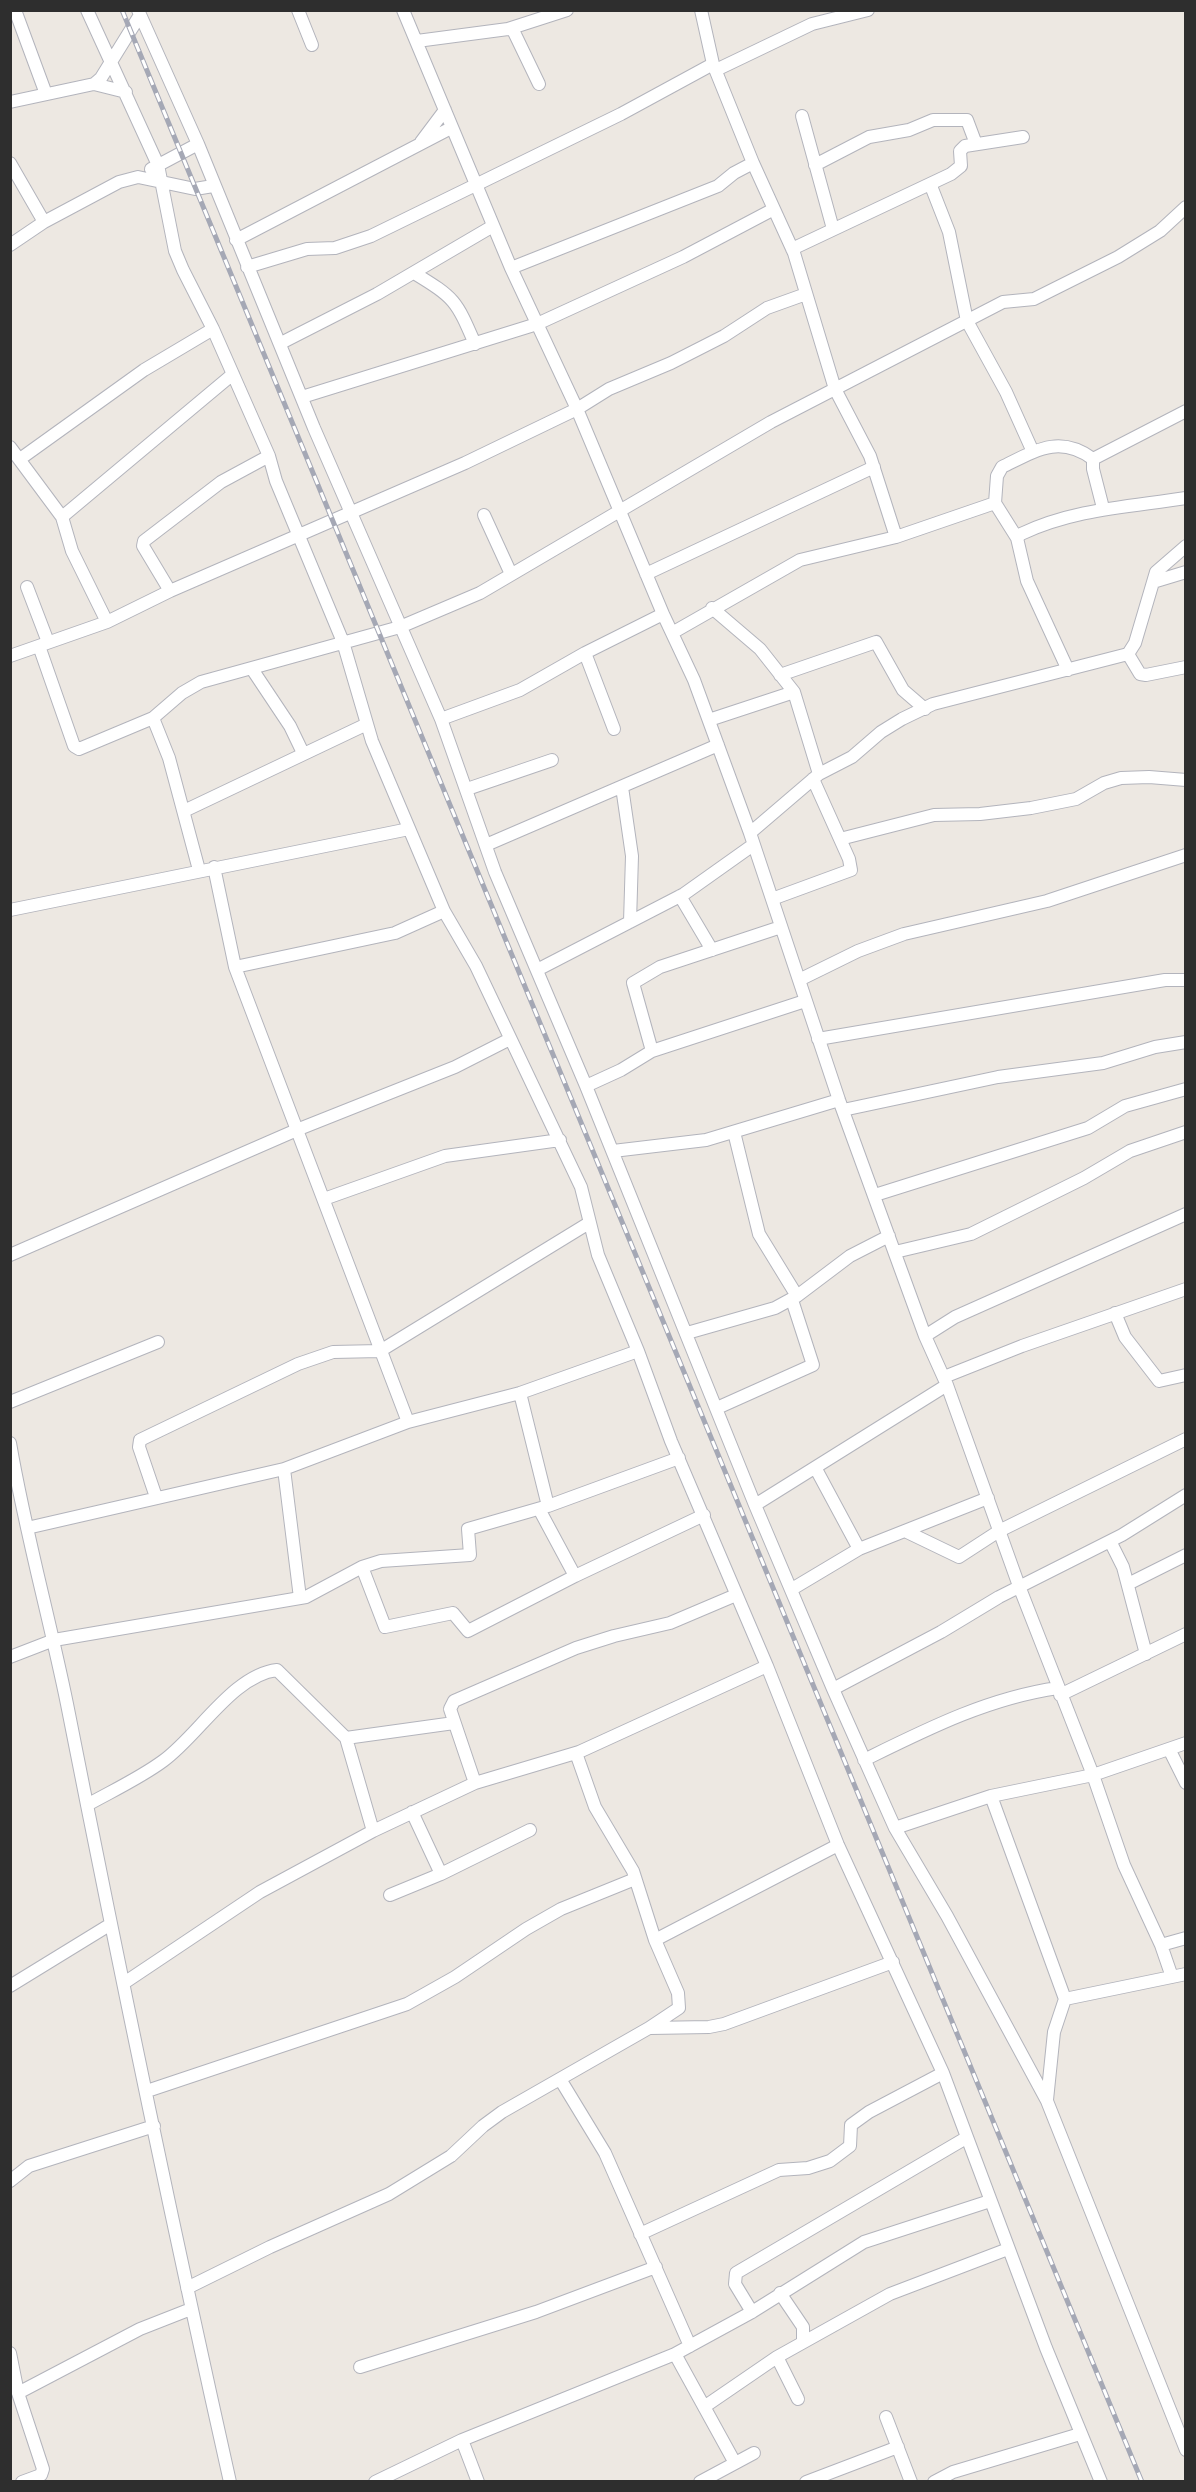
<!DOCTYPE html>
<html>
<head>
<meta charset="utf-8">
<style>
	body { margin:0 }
	#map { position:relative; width:1196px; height:2492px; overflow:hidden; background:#ede8e2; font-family:"Titillium Web",sans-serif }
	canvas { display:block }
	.frame { position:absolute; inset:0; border:12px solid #2e2e2e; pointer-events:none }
</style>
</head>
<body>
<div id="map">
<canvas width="1196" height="2492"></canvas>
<div class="frame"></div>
</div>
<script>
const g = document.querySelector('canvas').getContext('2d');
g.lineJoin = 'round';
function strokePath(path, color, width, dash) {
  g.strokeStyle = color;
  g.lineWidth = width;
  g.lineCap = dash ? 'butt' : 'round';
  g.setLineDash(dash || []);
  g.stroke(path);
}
const minor = new Path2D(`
	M15,10L46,94
	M87,10L158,165L175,251L183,270L213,329L269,456L276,481L343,642L372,741L444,911L476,966L581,1187L598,1255L638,1351L671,1441L767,1666L838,1845L943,2073L1046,2348L1101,2482
	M138,10L198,144L314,428L441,719L495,872L586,1086L755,1505L833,1689L895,1828L947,1916L1047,2101L1186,2450
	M298,10L312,45
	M403,10L511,268L577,409L663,614L694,680L750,833L839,1100L925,1336L947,1385L1019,1586L1093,1775L1124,1865L1161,1945L1172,1977
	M701,10L713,64L753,163L794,253L835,389L870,456L896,537
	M512,28L539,84
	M417,41L508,29L567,10
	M716,70L812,24L868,10
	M94,84L101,78L140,15
	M10,102L94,84L126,92
	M802,116L833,229
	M421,142L445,110
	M10,163L44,222
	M815,165L869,137L909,130L933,120H967L976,144
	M151,169L198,144
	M931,186L949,232L967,321L1006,392L1033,452
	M236,240L451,128
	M10,245L44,222L119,182L138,177L195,189L213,186
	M792,249L951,174L961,166L960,151L965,146L1023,137
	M247,267L307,249L335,248L371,236L621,114L713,64
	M511,268L718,186L734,173L753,163
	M414,273C455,298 456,300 475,344
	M281,343L377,294L493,226
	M302,397L537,324L683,257L774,209
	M10,447L62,517L72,551L107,622
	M20,459L144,370L213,329
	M1093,459L1186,411
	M1093,459V469L1103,508
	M484,515L511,574
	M62,517L233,374
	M1017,538L1021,534C1074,509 1128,507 1186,498
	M646,574L874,467
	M1153,582L1186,572
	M27,587L48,642
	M170,591L143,546L144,541L221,482L269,456
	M712,608L760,649L794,692L819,774
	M672,633L800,560L896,537L995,503
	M39,646L74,746L79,749L153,718L182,693L201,682L400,627L480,593L771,422L1003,302L1034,299L1118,257L1160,231L1186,207
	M585,653L614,729
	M1128,654L1140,674L1146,675L1186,667
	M10,656L107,622L170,591L465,463L577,409L609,389L671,363L724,336L767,308L806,294
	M252,669L290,726L303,753
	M1068,670L1027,581L1017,538L995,503L997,476L1002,467C1035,451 1059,434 1093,459
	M780,675L876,642L903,690L925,709
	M153,718L169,758L199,870
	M441,719L520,690L585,653L663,614
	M709,720L794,692
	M622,787L632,856L630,922
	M467,789L552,760
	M184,811L367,724
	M750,833L819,774L852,757L881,732L902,719L933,704L1128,654L1135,643L1156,572L1186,546
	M840,839L934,815L980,814L1031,808L1076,799L1104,783L1121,778L1149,777L1186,780
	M486,845L718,745
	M214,867L235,967L408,1422
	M680,896L712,950
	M772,899L851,870L849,859L813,779
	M10,910L409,829
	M235,967L395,933L444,911
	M537,970L684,894L753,845
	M799,980L858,951L904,934L1047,901L1186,855
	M818,1039L1165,980H1186
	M652,1051L633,983L660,967L781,927
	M586,1086L621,1070L652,1051L805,1001
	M843,1110L998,1077L1103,1063L1155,1047L1186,1042
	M734,1132L759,1234L797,1296
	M613,1151L706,1140L839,1100
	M875,1195L1088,1128L1125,1106L1186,1089
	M324,1199L445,1156L560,1140
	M895,1252L971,1234L1084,1178L1130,1151L1186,1132
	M10,1255L299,1129L455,1067L510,1039
	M1115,1313L1125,1337L1159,1381L1186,1375
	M687,1333L775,1308L797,1296L850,1256L889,1236
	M925,1336L955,1317L1186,1214
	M944,1377L1022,1346L1186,1289
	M520,1393L548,1506
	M10,1402L158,1342
	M717,1408L813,1365L792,1300
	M10,1443C25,1531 49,1616 67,1704C118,1963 172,2223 230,2482
	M284,1469L300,1598
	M816,1469L859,1549
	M156,1497L139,1447L140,1440L298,1364L333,1352L380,1351L589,1223
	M755,1505L947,1385
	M539,1509L575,1576
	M27,1528L284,1469L408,1422L520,1393L638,1351
	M905,1531L959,1557L999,1531L1186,1439
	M1110,1541L1123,1567L1146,1654
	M362,1567L385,1627L453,1613L468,1631L575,1576L704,1515
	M1128,1584L1186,1555
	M792,1589L859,1549L988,1498
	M10,1657L54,1640L306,1597L362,1567L381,1561L470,1555L468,1529L548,1506L679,1458
	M833,1689L941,1632L999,1597L1122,1535L1186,1495
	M1060,1695L1186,1634
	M346,1738L454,1723
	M1169,1749L1186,1783
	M864,1760C927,1729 988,1698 1058,1688
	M475,1783L450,1709L454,1701L576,1648L614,1636L670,1623L736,1595
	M991,1796L1065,1999L1054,2032L1047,2100
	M87,1805C112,1791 140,1778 163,1761C198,1736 233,1675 277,1670L346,1738L373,1831
	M412,1812L441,1874
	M895,1828L991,1796L1093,1775L1186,1743
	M390,1895L441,1874L530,1830
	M655,1940L838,1845
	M1161,1945L1186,1938
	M124,1983L260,1892L373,1831L475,1783L579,1752L767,1666
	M10,1986L111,1924
	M1065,1999L1186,1974
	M650,2028L709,2027L724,2024L893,1962
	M560,2079L605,2153L690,2346
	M147,2091L407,2004L455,1977L526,1929L561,1909L635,1879
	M10,2181L29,2166L154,2126
	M640,2234L779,2170L808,2168L830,2161L850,2146L851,2125L869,2112L943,2073
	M187,2288L270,2247L389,2194L451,2156L483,2126L502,2112L649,2028L679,2008L678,1993L655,1940L633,1871L595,1807L576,1753
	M780,2293L803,2327V2342
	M752,2312L735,2284L736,2273L966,2138
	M10,2353L18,2393L43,2469L41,2475L22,2482
	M675,2354L735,2463
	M777,2357L798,2399
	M360,2367L536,2312L656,2267
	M18,2393L140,2329L191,2309
	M704,2407L777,2357L890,2294L1008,2249
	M886,2417L911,2482
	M462,2440L478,2482
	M375,2482L462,2440L675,2354L752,2312L864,2242L990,2201
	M700,2482L754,2453
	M806,2482L898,2447
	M934,2482L953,2472L1080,2434`);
const rail = new Path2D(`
	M122,10L1142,2482`);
strokePath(minor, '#b3b4bc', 14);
strokePath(minor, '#fff', 12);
strokePath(rail, '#a5a8b5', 5);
strokePath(rail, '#fff', 3, [9]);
</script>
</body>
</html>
